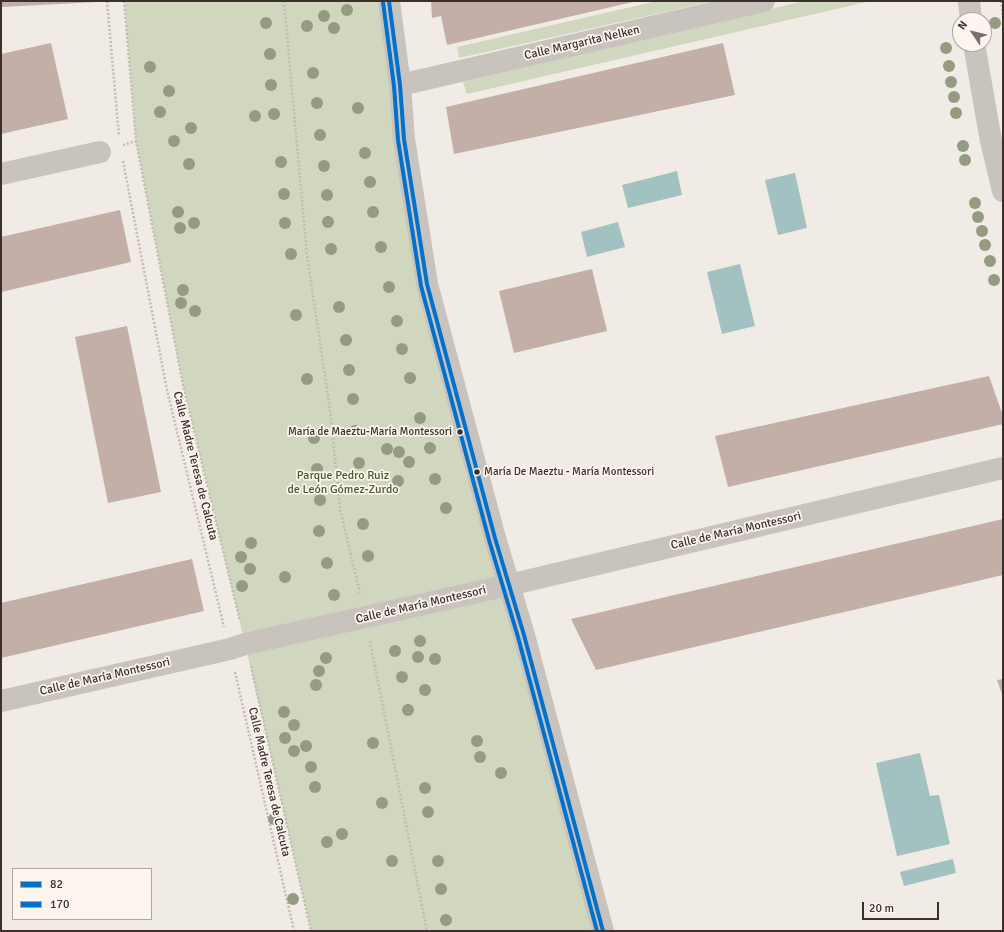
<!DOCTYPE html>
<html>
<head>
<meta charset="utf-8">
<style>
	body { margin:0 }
	#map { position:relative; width:1004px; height:932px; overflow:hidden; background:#f0ebe5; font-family:Signika,sans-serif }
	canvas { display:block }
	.frame { position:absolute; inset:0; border:2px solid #3b302b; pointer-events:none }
	.legend { position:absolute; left:12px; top:868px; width:140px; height:52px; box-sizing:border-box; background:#fbf5ee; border:1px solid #aea6a0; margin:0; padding:5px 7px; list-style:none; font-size:12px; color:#3b302b }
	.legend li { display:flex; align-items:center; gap:8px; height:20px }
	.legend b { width:20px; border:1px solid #aea6a0 }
	.north { position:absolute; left:952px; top:12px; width:40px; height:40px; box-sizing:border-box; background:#fbf5ee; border:1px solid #aea6a0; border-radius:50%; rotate:305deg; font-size:11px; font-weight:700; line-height:16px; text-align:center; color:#3b302b }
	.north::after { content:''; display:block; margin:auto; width:14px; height:18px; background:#7a716c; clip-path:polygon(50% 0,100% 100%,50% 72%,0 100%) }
	.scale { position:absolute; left:862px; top:902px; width:77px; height:18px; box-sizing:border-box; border:2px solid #3b302b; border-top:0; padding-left:5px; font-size:12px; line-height:14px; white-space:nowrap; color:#3b302b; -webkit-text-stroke:3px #fbf5ee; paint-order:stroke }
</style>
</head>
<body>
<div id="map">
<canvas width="1004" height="932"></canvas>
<div class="frame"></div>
<ul class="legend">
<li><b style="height:5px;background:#0072ce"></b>82</li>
<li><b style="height:5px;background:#0072ce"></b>170</li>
</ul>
<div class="north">N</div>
<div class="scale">20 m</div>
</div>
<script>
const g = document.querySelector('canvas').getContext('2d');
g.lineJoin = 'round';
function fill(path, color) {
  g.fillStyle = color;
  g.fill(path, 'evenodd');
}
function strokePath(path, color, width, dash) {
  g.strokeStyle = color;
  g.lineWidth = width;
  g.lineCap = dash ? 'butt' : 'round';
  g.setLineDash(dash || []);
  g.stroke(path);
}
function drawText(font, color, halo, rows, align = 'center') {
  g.font = font + ' Signika,sans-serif';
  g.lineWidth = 3.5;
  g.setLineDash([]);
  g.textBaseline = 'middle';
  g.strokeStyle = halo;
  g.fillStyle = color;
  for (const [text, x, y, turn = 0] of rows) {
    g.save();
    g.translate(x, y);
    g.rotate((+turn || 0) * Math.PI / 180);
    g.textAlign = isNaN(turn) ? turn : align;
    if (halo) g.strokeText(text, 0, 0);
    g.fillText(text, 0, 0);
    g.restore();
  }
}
const green = new Path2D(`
	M124,1H388L427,284L603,931H311L245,644L183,385L136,141Z
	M657,1H714L459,58L457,47Z
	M804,1H871L467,94L463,82Z`);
const water = new Path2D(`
	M677,171L682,195L628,208L622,185Z
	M795,173L807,228L778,235L765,180Z
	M618,222L625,247L587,257L581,232Z
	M740,264L755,326L722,334L707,272Z
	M920,753L930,796L939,795L950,844L897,856L876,763Z
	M953,859L956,873L904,886L900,872Z`);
const building = new Path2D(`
	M2,1H97V2L2,7Z
	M431,1H633V2L447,45L441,16L432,18Z
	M51,43L68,119L1,134V54Z
	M723,43L735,95L454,154L446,107Z
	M120,210L131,262L1,292V237Z
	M592,269L607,331L514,353L499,291Z
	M127,326L161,492L108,503L75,337Z
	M989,376L1003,416V424L728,487L715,436Z
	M1003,519V575L596,670L571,619Z
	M192,559L204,611L1,658V603Z
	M1003,679V697L997,680Z`);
const path = new Path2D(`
	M107,1L119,136
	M124,1L136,141L183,385L240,621
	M284,1L307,255L330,410L340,509L360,593
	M1001,1L1003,18
	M123,145L136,141
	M123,161L167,390L224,627
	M370,641L427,931
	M251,666L311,931
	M235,672L294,931`);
const pedestrian = new Path2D(`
	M400,85L764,1`);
const minor = new Path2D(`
	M389,1L400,85L404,139L427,284L495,538L524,635L603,931
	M1,174L100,152
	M1,701L230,649L245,644L509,585L1003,468`);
const tertiary = new Path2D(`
	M969,1L971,20
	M974,44L991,141L1003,191`);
const bus1 = new Path2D(`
	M389,1L400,85L404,139L427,284L495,538L524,635L603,931`);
const bus2 = new Path2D(`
	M383,2L394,86L398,140L421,286L489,540L518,637L597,931`);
const trees = [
	[347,10],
	[324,16],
	[266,23],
	[995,23],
	[307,26],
	[334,28],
	[946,48],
	[270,54],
	[949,66],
	[150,67],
	[313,73],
	[951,82],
	[271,85],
	[169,91],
	[954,97],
	[317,103],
	[358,108],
	[160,112],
	[956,113],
	[274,114],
	[255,116],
	[191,128],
	[320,135],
	[174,141],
	[963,146],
	[365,153],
	[965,160],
	[281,162],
	[189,164],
	[324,166],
	[370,182],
	[284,194],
	[327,195],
	[975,203],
	[178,212],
	[373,212],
	[978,217],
	[328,222],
	[194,223],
	[285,223],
	[180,228],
	[982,231],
	[985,245],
	[381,247],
	[331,249],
	[291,254],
	[990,261],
	[994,280],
	[389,287],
	[183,290],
	[181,303],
	[339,307],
	[195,311],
	[296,315],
	[397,321],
	[346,340],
	[402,349],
	[349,370],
	[410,378],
	[307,379],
	[353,399],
	[420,418],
	[355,431],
	[314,438],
	[430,448],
	[387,449],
	[399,452],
	[409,462],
	[359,463],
	[317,469],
	[435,479],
	[398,481],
	[320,500],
	[446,508],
	[363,524],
	[319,531],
	[251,543],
	[368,556],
	[241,557],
	[327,563],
	[250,569],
	[285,577],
	[242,586],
	[334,595],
	[420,641],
	[395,651],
	[418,657],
	[326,658],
	[435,659],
	[319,671],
	[402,677],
	[316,685],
	[425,690],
	[408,710],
	[284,712],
	[294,725],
	[285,738],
	[477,741],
	[373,743],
	[306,746],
	[294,751],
	[480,757],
	[311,767],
	[501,773],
	[315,787],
	[425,788],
	[382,803],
	[428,812],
	[274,819],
	[342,834],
	[327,842],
	[392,861],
	[438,861],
	[441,889],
	[293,899],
	[446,920]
];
const markers = [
	[460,432,3.5,"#3b302b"],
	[477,472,3.5,"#3b302b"]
];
const busNames = [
	["María de Maeztu-María Montessori",452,432],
	["María De Maeztu - María Montessori",484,472,"left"]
];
const streetNames = [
	["Calle Margarita Nelken",582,43,-13],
	["Calle Madre Teresa de Calcuta",195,466,76],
	["Calle de María Montessori",736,531,-13],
	["Calle de María Montessori",421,605,-13],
	["Calle de María Montessori",105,677,-13],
	["Calle Madre Teresa de Calcuta",269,782,77]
];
const parkNames = [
	["Parque Pedro Ruiz",343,476],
	["de León Gómez-Zurdo",343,490]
];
fill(green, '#d1d6bf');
fill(water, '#a1c2c1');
fill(building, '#c3afa7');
strokePath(path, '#c2bbb6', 2.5, [2, 2]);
strokePath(pedestrian, '#c9c3be', 22);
strokePath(minor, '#c9c3be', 22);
strokePath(tertiary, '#c9c3be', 22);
strokePath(bus1, '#0072ce', 4);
strokePath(bus2, '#0072ce', 4);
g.fillStyle = '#959b80';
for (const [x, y] of trees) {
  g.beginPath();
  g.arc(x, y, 6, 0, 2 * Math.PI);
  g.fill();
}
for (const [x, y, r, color] of markers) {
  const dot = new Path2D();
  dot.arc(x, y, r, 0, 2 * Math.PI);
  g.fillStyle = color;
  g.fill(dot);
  strokePath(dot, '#fbf5ee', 1.5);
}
drawText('11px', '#3b302b', '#fbf5ee', busNames, 'right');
drawText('12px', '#3b302b', '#fbf5ee', streetNames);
drawText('12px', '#4a5a2e', '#fbf5ee', parkNames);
</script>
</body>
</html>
